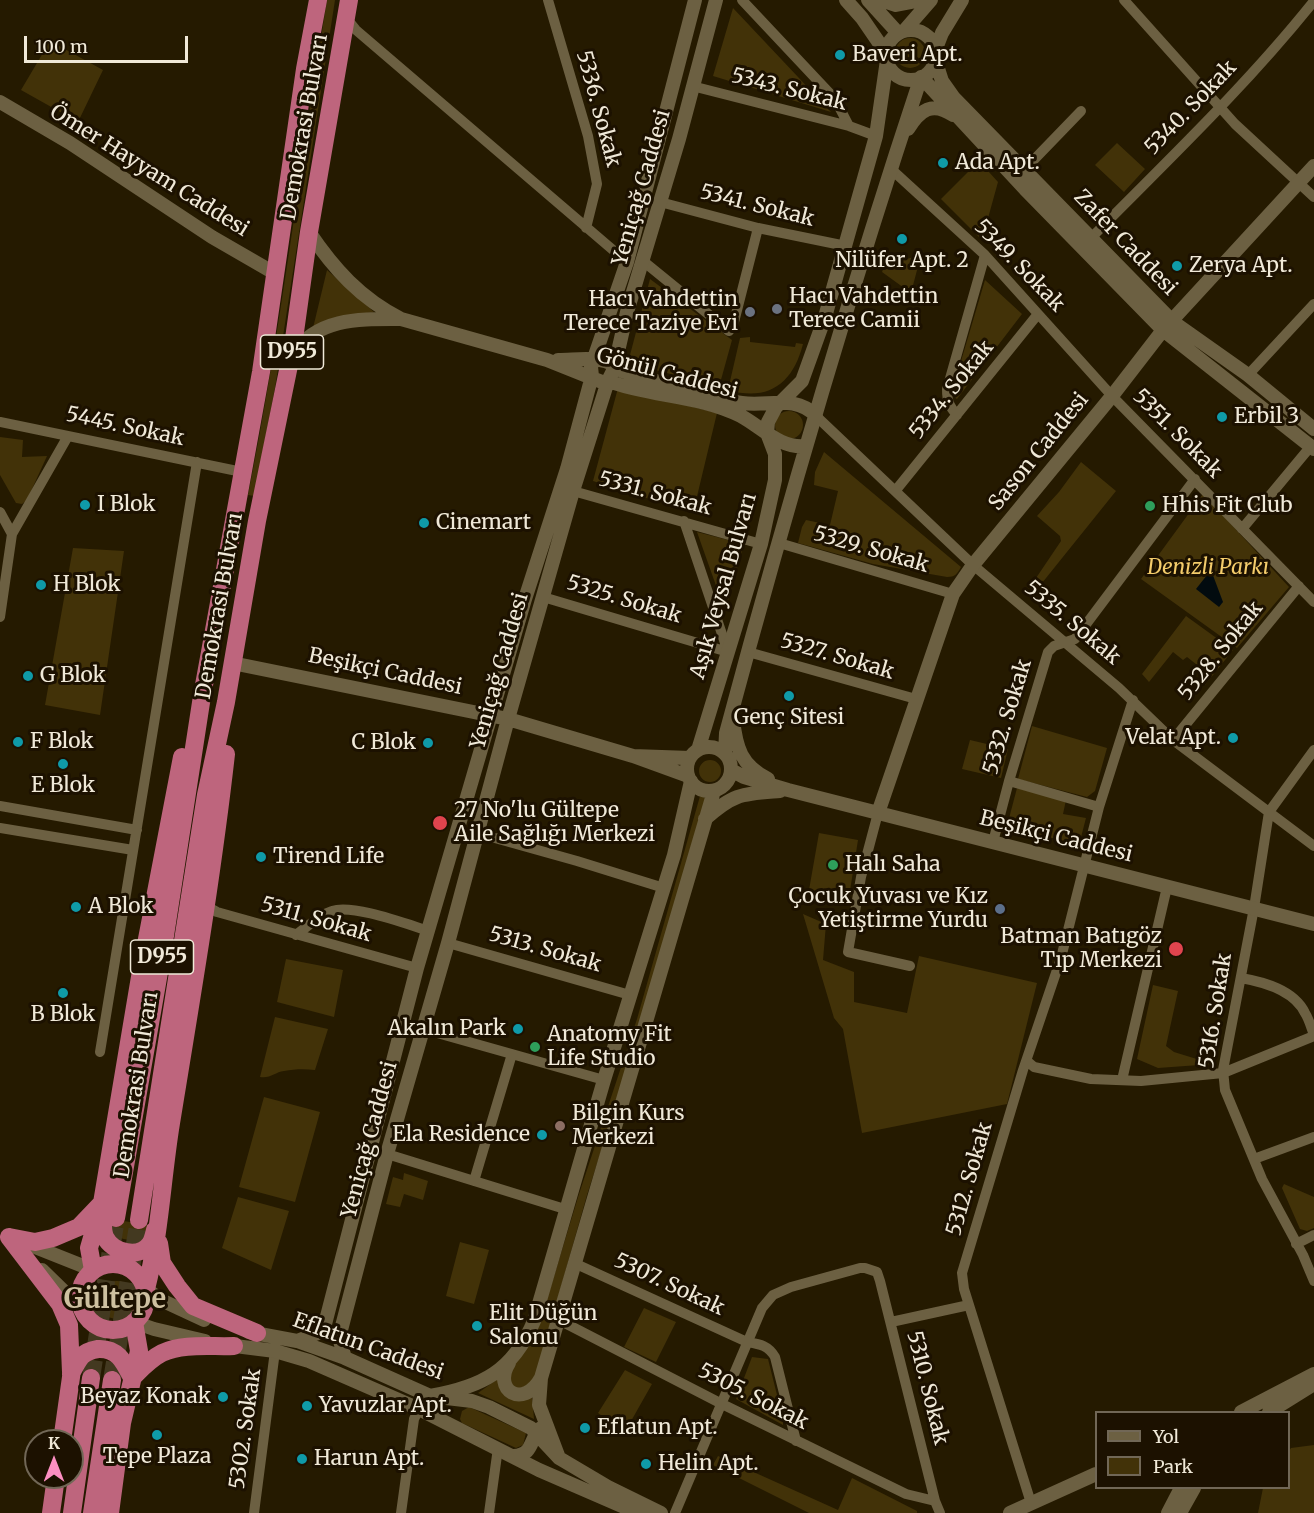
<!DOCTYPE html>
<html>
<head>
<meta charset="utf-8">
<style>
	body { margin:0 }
	#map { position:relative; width:1314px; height:1513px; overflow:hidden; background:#251a00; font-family:Merriweather,serif }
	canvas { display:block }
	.legend { position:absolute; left:1095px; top:1411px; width:195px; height:78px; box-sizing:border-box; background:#1c1100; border:2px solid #716756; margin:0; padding:8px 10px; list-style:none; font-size:18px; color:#f0e9d8 }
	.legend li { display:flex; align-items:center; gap:12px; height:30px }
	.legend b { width:30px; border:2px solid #716756 }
	.north { position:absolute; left:24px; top:1429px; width:60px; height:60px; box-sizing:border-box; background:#1c1100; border:2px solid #716756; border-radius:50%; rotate:0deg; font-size:16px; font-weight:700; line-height:24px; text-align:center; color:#f0e9d8 }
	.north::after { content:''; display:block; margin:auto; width:21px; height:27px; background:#fc8fc2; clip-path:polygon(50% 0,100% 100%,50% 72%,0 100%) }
	.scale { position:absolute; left:24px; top:36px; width:164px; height:27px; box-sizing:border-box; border:3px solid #f0e9d8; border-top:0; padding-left:8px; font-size:18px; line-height:21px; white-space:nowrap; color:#f0e9d8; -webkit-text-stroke:4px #1c1100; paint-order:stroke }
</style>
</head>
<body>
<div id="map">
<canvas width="1314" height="1513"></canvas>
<ul class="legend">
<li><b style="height:8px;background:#6c6042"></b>Yol</li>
<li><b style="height:16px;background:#423208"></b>Park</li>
</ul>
<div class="north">K</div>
<div class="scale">100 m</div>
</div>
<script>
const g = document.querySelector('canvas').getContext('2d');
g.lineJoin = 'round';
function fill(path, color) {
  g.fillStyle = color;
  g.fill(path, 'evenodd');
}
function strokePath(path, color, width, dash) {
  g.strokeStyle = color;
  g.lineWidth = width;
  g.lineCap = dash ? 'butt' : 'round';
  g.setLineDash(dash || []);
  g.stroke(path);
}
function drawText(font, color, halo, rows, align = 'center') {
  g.font = font + ' Merriweather,serif';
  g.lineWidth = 6;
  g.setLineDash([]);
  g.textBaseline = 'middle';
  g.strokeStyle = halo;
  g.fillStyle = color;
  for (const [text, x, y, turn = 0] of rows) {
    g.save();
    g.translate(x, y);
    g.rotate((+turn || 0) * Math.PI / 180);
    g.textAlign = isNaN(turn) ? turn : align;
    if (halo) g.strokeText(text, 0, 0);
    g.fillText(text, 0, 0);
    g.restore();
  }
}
const green = new Path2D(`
	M327,0H335L275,388L254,496L248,495C281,331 300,165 327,0Z
	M733,8L831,112L713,76Z
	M895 53a15 15 0 1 1 30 0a15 15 0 1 1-30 0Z
	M50,41L103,70L78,122L21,90Z
	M1117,143L1145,169L1124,192L1095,165Z
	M979,161L998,182L982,240L941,199Z
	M921,255L911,293L882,272L888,256L903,260Z
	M327,270L374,312L340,317L313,328Z
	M650,279L732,340L719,387L637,365L630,355Z
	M985,280L1022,314L957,399L951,395Z
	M750,337V342L795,347L796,343L803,344C793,383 769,402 728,390L740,338Z
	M618,388L717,413L693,513L593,481Z
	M775 425a14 14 0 1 1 28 0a14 14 0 1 1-28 0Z
	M0,437L23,440L22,457L47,456L27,500L22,504L16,503L0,475Z
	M824,452L961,567C957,574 955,577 947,577L873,564L798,543L802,527L806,520L830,525L838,491L814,485L815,472Z
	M1081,462L1116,491L1038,588L1032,584L1061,541L1060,536L1037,516L1059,492Z
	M1203,494L1289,587L1237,648L1141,579Z
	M697,532L744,544L725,611Z
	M73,548L124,551L100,715L45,705Z
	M1186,616L1233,650L1205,685L1199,680L1206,672L1187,657L1183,660L1173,652L1149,682L1142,674Z
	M1032,726L1107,748L1095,791L1087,797L1018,779Z
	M970,740L1008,749L1001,778L962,769Z
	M699 771a11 11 0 1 1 22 0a11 11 0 1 1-22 0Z
	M1017,788L1066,800L1063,814L1086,818L1079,845L1007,826Z
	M700,796L706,798L643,1020L587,1195L536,1375L533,1384L516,1389C509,1383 508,1376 511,1367L535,1337L544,1309L579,1194L637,1019Z
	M819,833L858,840L849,897L809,890Z
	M803,914L826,924L823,960L854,972V1002L907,1013L919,956L1037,983L1007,1104L862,1133L843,1029L834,1018Z
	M286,959L343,970L334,1017L277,1002Z
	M1153,985L1178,991L1166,1046L1174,1052L1213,1064L1158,1068L1137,1059Z
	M275,1017L328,1029L315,1070C305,1069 295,1069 284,1071C275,1072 270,1079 260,1077Z
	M264,1097L320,1112L295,1202L239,1187Z
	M404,1173L428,1181L423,1200L404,1194L400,1207L386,1204L393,1177L403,1180Z
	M1284,1184L1314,1197V1228L1307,1231L1300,1229L1282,1188Z
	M238,1197L289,1211L271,1270L222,1248Z
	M111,1219L149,1225L147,1233C135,1241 129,1242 116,1236Z
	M460,1242L489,1250L474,1304L446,1296Z
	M98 1300a19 19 0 1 1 38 0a19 19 0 1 1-38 0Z
	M644,1308L676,1322L656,1362L624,1347Z
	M752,1357L768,1359L783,1419V1425L736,1399Z
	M625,1370L652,1384L626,1430L613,1424L598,1413Z
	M499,1378L522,1399L532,1397L534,1419L478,1393Z
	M469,1407L526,1433L523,1445L516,1448L462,1423L460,1419L462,1411Z
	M1314,1445V1513H1258L1263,1488H1288L1289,1451L1291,1448Z
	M718,1456L838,1510L852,1478L917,1511V1513H809L713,1465Z`);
const water = new Path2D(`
	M1211,570L1223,602L1219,607L1196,589Z`);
const highwayTunnel = new Path2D(`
	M91,1378L116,1218
	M112,1380L139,1220`);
const street = new Path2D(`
	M548,0L588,136L597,184L586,228
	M742,0L835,99L849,126
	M1124,0L1235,124L1314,197
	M347,19L356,30L627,262
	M692,86L849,126L876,136
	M891,169L985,255L1112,396L1314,602
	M1024,170L1081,111
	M660,202L758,228L846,246
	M1091,238C1167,161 1246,86 1314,1
	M643,261L729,331L734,322L758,228
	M1248,375L1314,304
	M957,415C949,406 947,401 947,389L985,255
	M816,416L973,565L1119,688L1173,740L1314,846
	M0,422L242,472
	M896,490L1038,314
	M573,491L761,544
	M0,512L12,534L68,436
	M684,521L728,652
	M1242,529L1311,446
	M779,543L953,594
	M543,597L728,652
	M0,617L12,534
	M748,652L916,699
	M1173,740L1299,586
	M1314,750L1269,812L1254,908L1223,1070L1225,1090L1262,1179L1303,1255L1314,1281
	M1009,781L1099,807
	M0,806L137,830
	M878,813L861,877L848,952L910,966
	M0,828L133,850
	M477,833L577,861L664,888
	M993,842L1009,781L1048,652L1054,646L1075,639L1195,479
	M206,906L217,912L417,968
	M296,935C307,927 319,915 332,911C353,904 406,924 429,931
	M448,943L630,995
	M1241,978C1264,982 1294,990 1305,1013C1309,1019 1311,1027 1314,1035
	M423,1029L604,1080
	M100,1052L197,462
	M1027,1061L1034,1067L1091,1079L1141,1081L1223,1073L1314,1036
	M1122,1080L1167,887
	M387,1154L568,1210
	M1254,1159L1314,1137
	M474,1181L512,1054
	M1296,1244L1314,1235
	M574,1263L747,1342C759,1344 768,1345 775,1357L796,1441
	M557,1319L722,1404L906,1494L935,1501
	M891,1322L969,1305
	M1031,1503L964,1289L962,1273L1023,1070L1061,958L1099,807L1133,700
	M254,1513L275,1351
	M401,1513L414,1419L419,1409
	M489,1513L498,1448
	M675,1513L762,1308L773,1295L791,1287L860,1268H865L877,1272L880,1281L935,1501L940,1513`);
const secondary = new Path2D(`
	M846,0L862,18L886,53
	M868,0L898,33
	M881,0L896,5L922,0
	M886 55a25 25 0 1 1 50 0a25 25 0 1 1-50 0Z
	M904,31L931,0
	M935,51L942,33L962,0
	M935,59L942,81L954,98L1173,322L1248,375L1314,429
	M0,102L70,143L212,237L276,274
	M908,129C920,110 932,101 953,115
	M401,319L547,360L602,382L608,381C651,397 700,395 741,416C763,428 780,449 806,446
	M293,354C318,317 361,319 401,319C360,298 334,269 309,232
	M558,360C580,360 606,354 622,371C659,381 704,398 742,403C768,407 795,394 816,416
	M232,663L508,719L633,756
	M733,719C736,748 741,765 768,779
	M687 769a22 22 0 1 1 44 0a22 22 0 1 1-44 0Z
	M698,750L761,544L775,480V454L767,433L768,422L776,407L802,381L825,317L876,136L887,60
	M725,754L726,733C785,513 849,294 921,77L1025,189L1163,330L1314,449
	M731,770L744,777L788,790L1314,924
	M688,776L633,756L690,758
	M878,813L953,594L973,565L1112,396L1163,330L1314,166
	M705,819C734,793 742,794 780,791
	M25,1243L93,1270
	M42,1270L81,1308
	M146,1289L161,1300L204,1320
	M134,1322L154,1329L205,1341
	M249,1332L297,1341L345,1358L430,1396L472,1401L489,1407L531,1428L559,1458L608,1487L661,1513
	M297,1341L318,1333L324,1328L417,968L525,599L567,469L592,376L591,367L627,262L695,0
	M227,1345L275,1351L309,1361L419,1409L539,1470L638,1513
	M345,1358L340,1341L341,1330L387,1154L448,943L508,719L573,491L608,381L614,369L627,312L679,139L716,0
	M509,1363C492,1390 523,1410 541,1378
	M430,1396C482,1387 513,1371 534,1321L604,1080L674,855L691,781
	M1241,1412L1314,1374
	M1269,1412L1314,1384
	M514,1456C534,1455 529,1439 541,1428
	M559,1458L539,1405L541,1378L714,791
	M1010,1513L1096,1474
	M1168,1513L1181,1488
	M1180,1513L1194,1488`);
const highway = new Path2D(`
	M103,1213C103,1221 102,1230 105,1237C113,1253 139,1259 150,1244C153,1240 154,1234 155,1230
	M116,1218L162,955L202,696L261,372L305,69L318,0
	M139,1220L206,795L226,702L257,521L293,346L309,232L349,0
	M9,1237L60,1304L69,1325L71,1372
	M9,1237L35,1242L53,1238L79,1227L100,1205
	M159,1243L162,1263L177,1286L193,1306L257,1333
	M80 1297a33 33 0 1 1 66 0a33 33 0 1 1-66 0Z
	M93,1270L89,1248L102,1203L142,965L182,757
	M146,1289C160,1234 162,1178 171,1123C191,1000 212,878 226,754
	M71,1374C74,1368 77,1362 81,1357C85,1352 92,1350 98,1349C118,1348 124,1362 132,1378C141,1369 150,1359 162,1353C183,1343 211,1347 234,1346
	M62,1441L73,1363
	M51,1513L56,1477
	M72,1513L91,1378
	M92,1513L112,1380
	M110,1513L122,1423L139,1351L134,1322`);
const markers = [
	[840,55,6,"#0f9aa8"],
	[943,163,6,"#0f9aa8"],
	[902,239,6,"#0f9aa8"],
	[1177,266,6,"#0f9aa8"],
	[777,309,6,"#6b7280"],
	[750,312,6,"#6b7280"],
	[1222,417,6,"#0f9aa8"],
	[85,505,6,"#0f9aa8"],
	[1150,506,6,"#2e9e5b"],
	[424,523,6,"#0f9aa8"],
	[41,585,6,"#0f9aa8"],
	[28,676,6,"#0f9aa8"],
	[789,696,6,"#0f9aa8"],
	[1233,738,6,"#0f9aa8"],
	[18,742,6,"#0f9aa8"],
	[428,743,6,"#0f9aa8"],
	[63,764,6,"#0f9aa8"],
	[440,823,8,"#e0444e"],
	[261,857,6,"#0f9aa8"],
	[833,865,6,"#2e9e5b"],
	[76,907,6,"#0f9aa8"],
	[1000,909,6,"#5c6f8a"],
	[1176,949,8,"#e0444e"],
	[63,993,6,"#0f9aa8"],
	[518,1029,6,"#0f9aa8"],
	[535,1047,6,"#2e9e5b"],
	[560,1126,6,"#8d6e63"],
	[542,1135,6,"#0f9aa8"],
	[477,1326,6,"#0f9aa8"],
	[223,1397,6,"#0f9aa8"],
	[307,1406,6,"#0f9aa8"],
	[585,1428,6,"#0f9aa8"],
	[157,1435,6,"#0f9aa8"],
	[302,1459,6,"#0f9aa8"],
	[646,1464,6,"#0f9aa8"]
];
const shields = [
	[292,352,63],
	[162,957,63]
];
const shieldNames = [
	["D955",292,352],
	["D955",162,957]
];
const poiNames = [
	["Baveri Apt.",852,55],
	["Ada Apt.",955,163],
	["Nilüfer Apt. 2",902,261,"center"],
	["Zerya Apt.",1189,266],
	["Hacı Vahdettin",789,297],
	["Terece Camii",789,321],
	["Hacı Vahdettin",738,300,"right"],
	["Terece Taziye Evi",738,324,"right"],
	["Erbil 3",1234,417],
	["I Blok",97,505],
	["Hhis Fit Club",1162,506],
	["Cinemart",436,523],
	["H Blok",53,585],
	["G Blok",40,676],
	["Genç Sitesi",789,718,"center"],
	["Velat Apt.",1221,738,"right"],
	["F Blok",30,742],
	["C Blok",416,743,"right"],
	["E Blok",63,786,"center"],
	["27 No'lu Gültepe",454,811],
	["Aile Sağlığı Merkezi",454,835],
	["Tirend Life",273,857],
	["Halı Saha",845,865],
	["Çocuk Yuvası ve Kız",988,897,"right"],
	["Yetiştirme Yurdu",988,921,"right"],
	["A Blok",88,907],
	["Batman Batıgöz",1162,937,"right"],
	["Tıp Merkezi",1162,961,"right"],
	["B Blok",63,1015,"center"],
	["Akalın Park",506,1029,"right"],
	["Anatomy Fit",547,1035],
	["Life Studio",547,1059],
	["Bilgin Kurs",572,1114],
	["Merkezi",572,1138],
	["Ela Residence",530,1135,"right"],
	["Elit Düğün",489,1314],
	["Salonu",489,1338],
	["Beyaz Konak",211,1397,"right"],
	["Yavuzlar Apt.",319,1406],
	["Eflatun Apt.",597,1428],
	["Tepe Plaza",157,1457,"center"],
	["Harun Apt.",314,1459],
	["Helin Apt.",658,1464]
];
const streetNames = [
	["5343. Sokak",789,90,14],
	["5340. Sokak",1191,108,-46],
	["5336. Sokak",598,109,75],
	["Demokrasi Bulvarı",305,127,-80],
	["Ömer Hayyam Caddesi",149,171,32],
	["Yeniçağ Caddesi",642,188,-74],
	["5341. Sokak",757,206,14],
	["Zafer Caddesi",1125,243,46],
	["5349. Sokak",1019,266,46],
	["Gönül Caddesi",667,374,15],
	["5334. Sokak",952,390,-51],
	["5445. Sokak",125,427,12],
	["5351. Sokak",1177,434,45],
	["Sason Caddesi",1039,452,-51],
	["5331. Sokak",655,494,15],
	["5329. Sokak",871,550,16],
	["Aşık Veysal Bulvarı",724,586,-74],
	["5325. Sokak",624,600,17],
	["Demokrasi Bulvarı",220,606,-80],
	["5335. Sokak",1072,623,40],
	["5328. Sokak",1221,651,-51],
	["5327. Sokak",837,657,16],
	["Yeniçağ Caddesi",500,671,-74],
	["Beşikçi Caddesi",385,672,12],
	["5332. Sokak",1008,717,-73],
	["Beşikçi Caddesi",1056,837,14],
	["5311. Sokak",316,920,16],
	["5313. Sokak",545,950,16],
	["5316. Sokak",1216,1011,-81],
	["Demokrasi Bulvarı",137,1085,-81],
	["Yeniçağ Caddesi",370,1140,-75],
	["5312. Sokak",970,1179,-74],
	["5307. Sokak",669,1285,25],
	["Eflatun Caddesi",368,1347,20],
	["5310. Sokak",927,1388,76],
	["5305. Sokak",753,1397,27],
	["5302. Sokak",246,1429,-82]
];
const parkNames = [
	["Denizli Parkı",1208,568]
];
const districtNames = [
	["Gültepe",115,1300]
];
fill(green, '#423208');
fill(water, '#020b0f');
strokePath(highwayTunnel, '#433920', 18, [18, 9]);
strokePath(street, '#6c6042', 10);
strokePath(secondary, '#6c6042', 14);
strokePath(highway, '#be657d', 18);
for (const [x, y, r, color] of markers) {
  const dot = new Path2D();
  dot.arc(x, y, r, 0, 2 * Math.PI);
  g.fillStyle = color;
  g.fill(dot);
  strokePath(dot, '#1c1100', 2);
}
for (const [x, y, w] of shields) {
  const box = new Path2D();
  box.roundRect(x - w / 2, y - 17, w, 34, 4.5);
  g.fillStyle = '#1c1100';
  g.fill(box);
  strokePath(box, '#f0e9d8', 1.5);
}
drawText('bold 20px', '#f0e9d8', null, shieldNames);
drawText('21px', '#f0e9d8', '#1c1100', poiNames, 'left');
drawText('21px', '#f0e9d8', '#1c1100', streetNames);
drawText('italic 21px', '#f4cc6b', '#1c1100', parkNames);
drawText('bold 27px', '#cec0a0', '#1c1100', districtNames);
</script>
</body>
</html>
